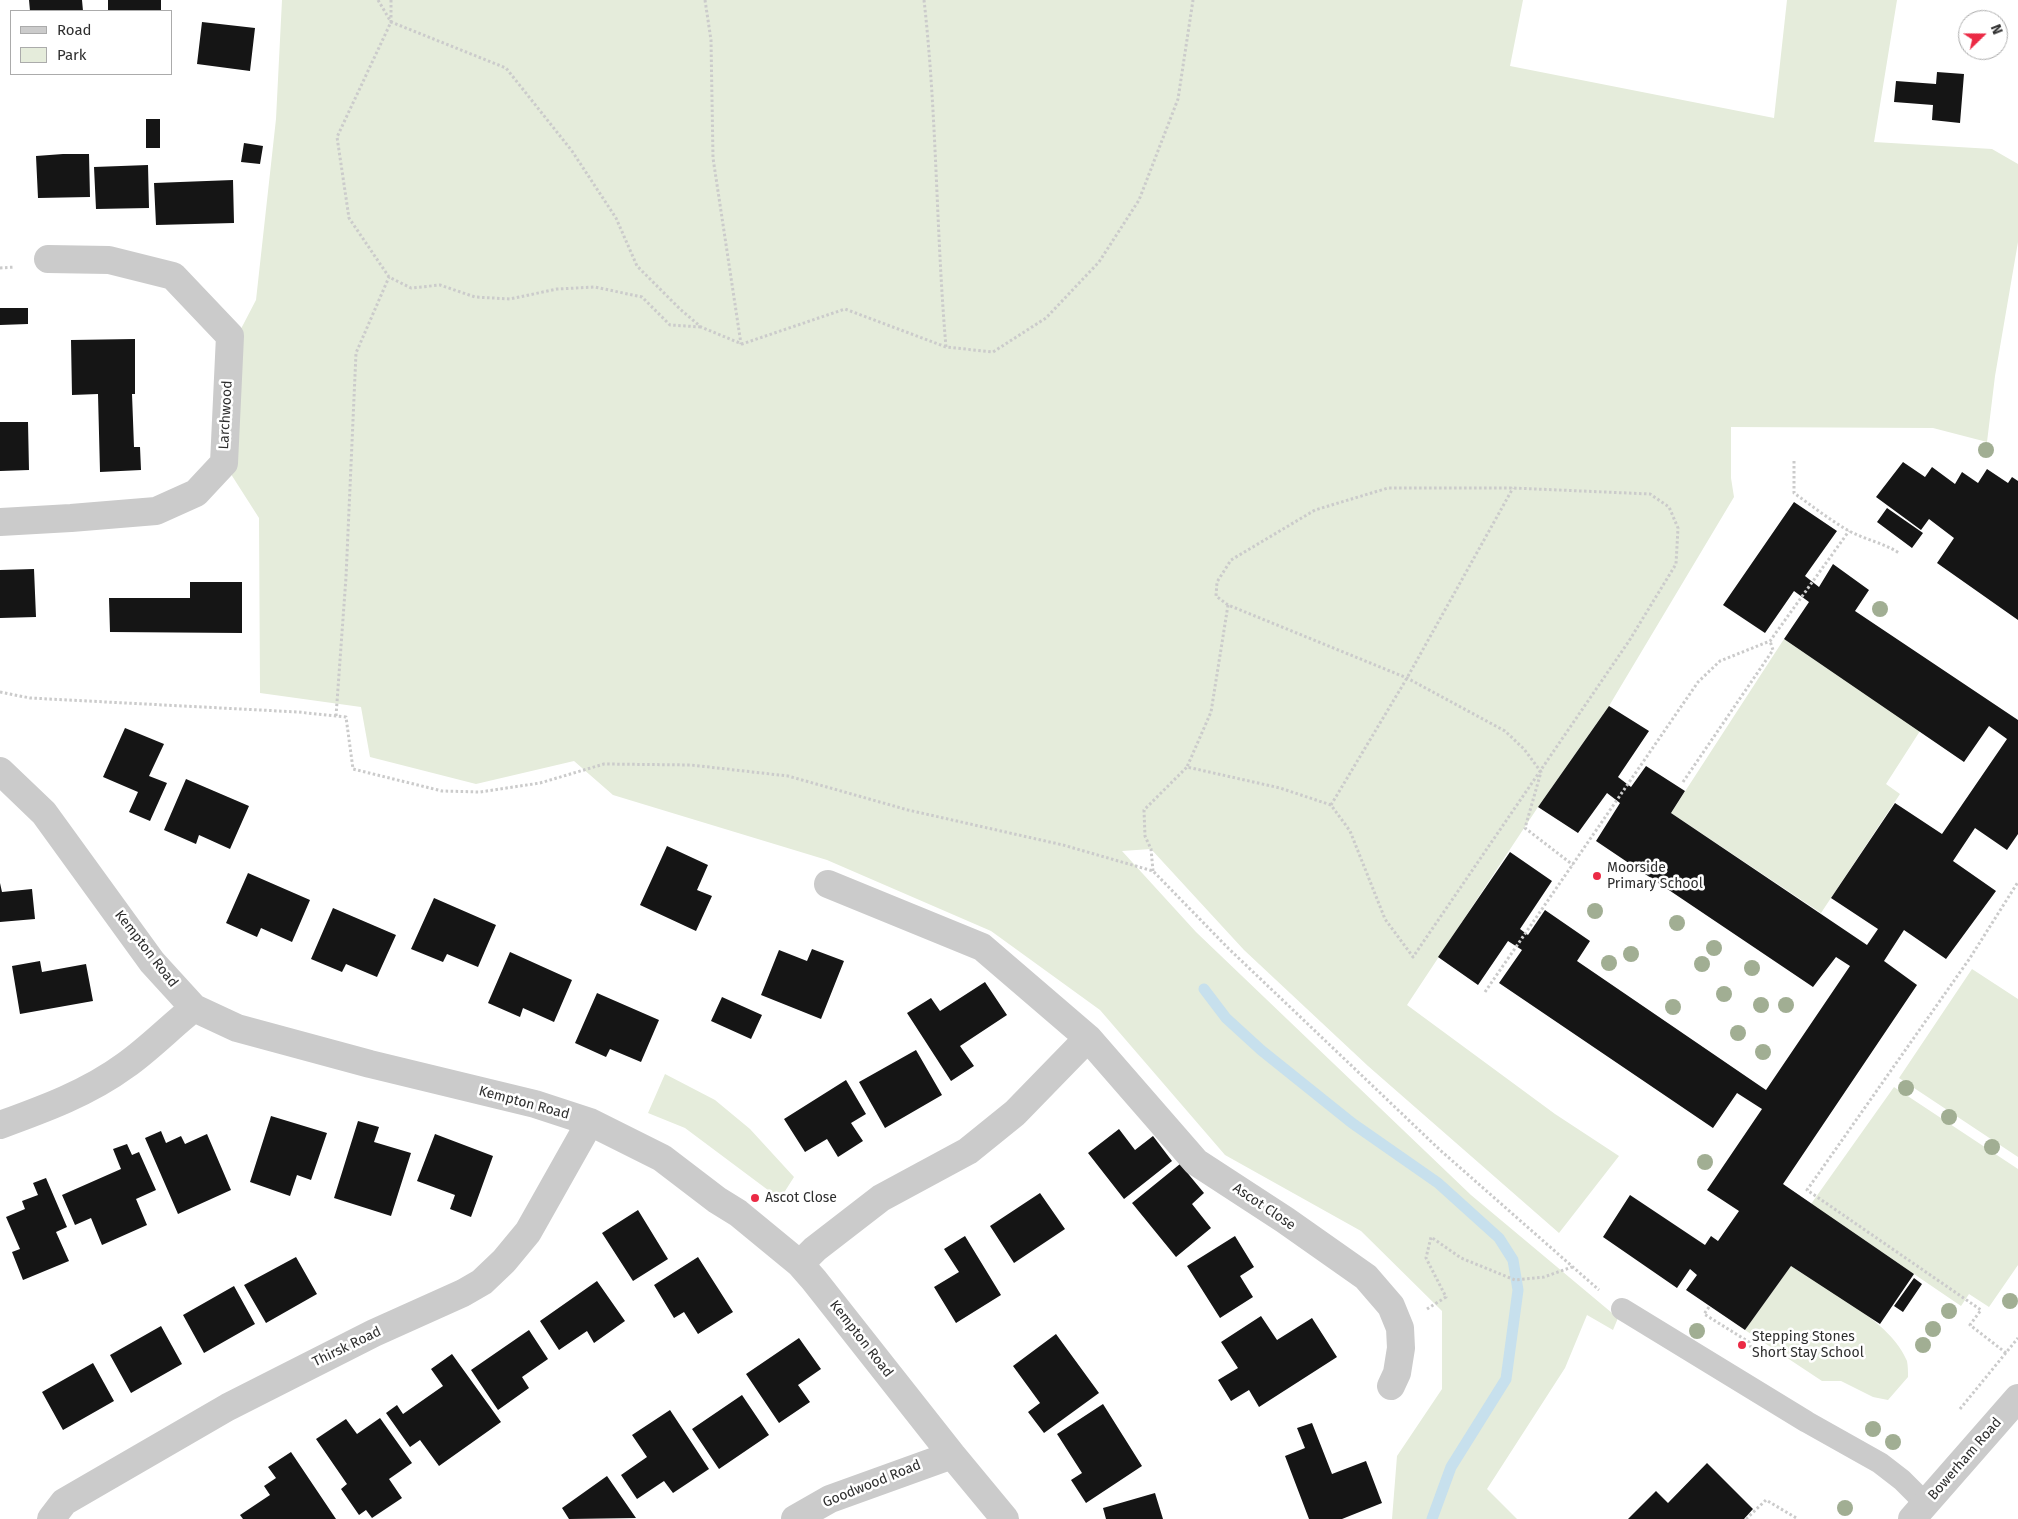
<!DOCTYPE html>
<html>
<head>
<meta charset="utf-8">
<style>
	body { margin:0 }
	#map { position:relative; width:2018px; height:1519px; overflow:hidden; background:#fff; font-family:"Fira Sans",sans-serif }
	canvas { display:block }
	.legend { position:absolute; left:10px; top:10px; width:162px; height:65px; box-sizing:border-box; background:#fff; border:1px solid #ababab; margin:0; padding:6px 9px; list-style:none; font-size:15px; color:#2e2e2e }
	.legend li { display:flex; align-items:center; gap:10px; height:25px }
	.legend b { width:25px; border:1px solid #ababab }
	.north { position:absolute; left:1958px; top:10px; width:50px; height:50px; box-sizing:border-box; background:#fff; border:1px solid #ababab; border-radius:50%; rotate:68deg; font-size:14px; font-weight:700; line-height:20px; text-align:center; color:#2e2e2e }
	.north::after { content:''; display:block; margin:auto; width:18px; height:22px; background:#eb2a45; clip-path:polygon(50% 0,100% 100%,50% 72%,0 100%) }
</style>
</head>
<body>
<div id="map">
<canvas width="2018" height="1519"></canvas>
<ul class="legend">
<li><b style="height:6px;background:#cbcbcb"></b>Road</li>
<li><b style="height:14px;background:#e5ecdb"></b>Park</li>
</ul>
<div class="north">N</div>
</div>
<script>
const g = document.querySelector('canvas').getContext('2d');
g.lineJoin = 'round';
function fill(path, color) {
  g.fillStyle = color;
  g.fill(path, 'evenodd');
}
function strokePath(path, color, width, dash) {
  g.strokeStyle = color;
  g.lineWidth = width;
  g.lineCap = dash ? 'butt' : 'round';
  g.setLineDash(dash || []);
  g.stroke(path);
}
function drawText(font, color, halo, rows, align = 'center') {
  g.font = font + ' "Fira Sans",sans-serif';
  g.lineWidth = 5;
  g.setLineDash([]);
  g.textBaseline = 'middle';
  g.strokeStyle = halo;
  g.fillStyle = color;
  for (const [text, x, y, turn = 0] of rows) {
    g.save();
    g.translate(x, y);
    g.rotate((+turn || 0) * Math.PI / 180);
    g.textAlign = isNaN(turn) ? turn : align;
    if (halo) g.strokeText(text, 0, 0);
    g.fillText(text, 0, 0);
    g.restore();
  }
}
const green = new Path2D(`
	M282,0H1523L1510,66L1774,118L1787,0H1897L1874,142L1992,149L2018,164V242L1995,376L1987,442L1933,428L1731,427V478L1734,497L1609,706L1538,807L1407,1005L1555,1114L1619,1156L1559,1233L1368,1066L1244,950L1151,849L1122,851L1196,932L1471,1195L1618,1318L1613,1330L1587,1315L1565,1368L1487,1489L1517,1519H1392L1397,1456L1442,1389V1311L1361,1231L1225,1155L1100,1010L991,931L827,860L613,795L574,761L476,784L370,757L361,707L260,693L259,518L220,457L231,348L256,300L276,119Z
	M1784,639L1920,731L1886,784L1900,794L1821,913L1671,813Z
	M1972,969L2018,999V1157L1899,1078Z
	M665,1074L715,1100L750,1129L794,1177L780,1199L685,1128L648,1113Z
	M1894,1087L2018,1169V1265L1989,1307L1969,1294L1961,1306L1811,1204Z
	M1791,1266C1825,1288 1893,1323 1907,1361C1908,1366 1908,1372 1908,1377L1888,1400L1873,1397L1841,1381H1822L1745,1330Z`);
const stream = new Path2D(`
	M1204,989L1226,1018L1261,1050L1352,1123L1438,1183L1499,1238L1513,1260L1518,1290L1506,1379L1451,1467L1432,1519`);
const building = new Path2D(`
	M29,0H82L83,11H30Z
	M108,0H161V11H108Z
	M202,22L255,28L250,71L197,64Z
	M1937,72L1964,74L1960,123L1932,120L1933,105L1894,102L1896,81L1936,84Z
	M146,119H160V148H146Z
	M244,143L263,146L260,164L241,162Z
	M63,154H89L90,197L38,198L36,156Z
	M148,165L149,208L96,209L94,167Z
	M233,180L234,223L156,225L154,183Z
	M0,308H28V324L0,325Z
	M135,339V394H132L134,447H140L141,470L100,472L98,394L72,395L71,340Z
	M0,422H28L29,470L0,471Z
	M1903,462L1925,477L1932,467L1955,484L1962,472L1978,483L1987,469L2008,483L2012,477L2018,481V620L1937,563L1954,538L1929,519L1921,530L1876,497Z
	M1794,502L1837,531L1805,576L1819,587L1833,564L1869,590L1855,611L2018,720V834L2007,850L1975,828L1953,861L1996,891L1946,959L1904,930L1884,961L1917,985L1783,1184L1914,1274L1880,1324L1791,1266L1745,1330L1686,1290L1697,1275L1690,1269L1677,1288L1603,1237L1630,1195L1705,1245L1711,1236L1718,1241L1739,1211L1707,1190L1762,1109L1737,1093L1713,1128L1499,983L1522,950L1508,941L1478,985L1438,957L1510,852L1552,881L1520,929L1528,935L1545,910L1590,941L1577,961L1766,1090L1850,966L1836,957L1813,987L1596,841L1620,803L1607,793L1578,833L1538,807L1609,706L1649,731L1618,777L1631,787L1646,766L1685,791L1671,813L1867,945L1878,929L1831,898L1895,803L1942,834L2007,739L1989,726L1964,762L1784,639L1809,602L1794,591L1765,633L1723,605Z
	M1887,508L1923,533L1912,548L1877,522Z
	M34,569L36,617L0,618V570Z
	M190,582H242V633L110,632L109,598H190Z
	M125,728L164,744L149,776L167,783L150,821L129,812L138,792L103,777Z
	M186,779L249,806L230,849L199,835L196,844L164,830Z
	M667,846L708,865L697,890L712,896L696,931L640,905Z
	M248,873L310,900L292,942L261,928L257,937L226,923Z
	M0,883L2,892L32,889L35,919L0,922Z
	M434,898L496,925L478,967L447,954L443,962L411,949Z
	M333,908L396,935L377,977L346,964L342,972L311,959Z
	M812,949L844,961L821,1019L761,995L779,950L807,961Z
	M510,952L572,980L554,1022L523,1008L520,1017L488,1003Z
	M40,961L42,972L86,964L93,1001L20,1014L12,966Z
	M985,982L1007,1015L960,1046L974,1066L951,1081L907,1013L931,998L940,1011Z
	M597,993L659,1020L641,1062L610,1049L606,1057L575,1043Z
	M722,997L762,1015L751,1039L711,1021Z
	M916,1050L942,1095L885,1128L859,1082Z
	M846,1080L866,1114L851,1123L863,1141L838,1157L827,1139L805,1152L784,1119Z
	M271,1116L327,1133L311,1180L297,1175L290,1196L250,1182Z
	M358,1121L379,1127L374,1142L411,1153L391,1216L334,1198Z
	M1119,1129L1135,1150L1153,1136L1172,1161L1124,1199L1088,1153Z
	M161,1131L166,1143L181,1136L185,1144L207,1134L231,1190L178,1214L145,1138Z
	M435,1134L493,1156L471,1217L450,1209L455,1195L417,1181Z
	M127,1144L132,1155L139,1152L156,1190L136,1199L147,1225L102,1245L91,1218L75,1225L62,1195L121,1169L113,1149Z
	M1180,1164L1204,1193L1192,1204L1211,1228L1176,1257L1132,1203Z
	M46,1178L67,1227L56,1232L69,1261L23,1280L12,1252L20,1249L6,1217L25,1209L22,1201L38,1195L33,1183Z
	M1040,1193L1065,1229L1014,1263L990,1226Z
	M638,1210L668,1259L633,1281L602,1233Z
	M965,1236L1001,1295L956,1323L934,1287L959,1272L944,1249Z
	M1235,1236L1254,1267L1240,1276L1253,1297L1220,1318L1187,1266Z
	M296,1257L317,1294L266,1323L244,1285Z
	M698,1257L733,1312L698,1334L684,1312L674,1318L654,1285Z
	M1914,1278L1922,1284L1903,1312L1894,1306Z
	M597,1281L625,1321L594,1343L587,1331L559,1350L540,1321Z
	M234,1286L255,1324L204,1353L183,1315Z
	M1261,1316L1277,1340L1312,1318L1337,1357L1259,1407L1249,1390L1231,1401L1218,1380L1238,1368L1221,1342Z
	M161,1326L182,1364L131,1393L110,1355Z
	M529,1330L548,1359L522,1377L529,1388L498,1410L471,1370Z
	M1056,1334L1099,1393L1044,1433L1028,1412L1040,1403L1013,1366Z
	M799,1338L821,1369L798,1385L810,1402L779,1423L746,1374Z
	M452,1354L501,1422L439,1466L420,1440L410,1447L386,1413L397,1405L403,1414L443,1386L431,1369Z
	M93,1363L114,1401L63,1430L42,1392Z
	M742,1395L769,1435L719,1469L692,1429Z
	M1103,1404L1142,1466L1086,1503L1071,1480L1082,1473L1057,1434Z
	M670,1410L709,1469L673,1493L664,1481L637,1499L621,1475L647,1457L632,1435Z
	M380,1418L412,1463L389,1479L402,1498L372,1518L366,1510L359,1515L341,1489L347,1484L316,1439L346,1419L357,1434Z
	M1312,1423L1332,1474L1366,1461L1382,1503L1342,1519H1309L1285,1456L1305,1448L1297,1428Z
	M291,1452L336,1519H243L240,1515L270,1495L264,1486L276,1478L268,1467Z
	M1707,1463L1753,1509L1744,1519H1628L1656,1491L1668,1503Z
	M607,1476L636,1518L569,1519L562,1508Z
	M1155,1493L1163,1519H1106L1103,1508Z`);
const path = new Path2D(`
	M378,0L391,22L506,68L572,151L616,218L637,266L680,309L701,327L742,344L845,309L946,347L993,352L1046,318L1099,262L1139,200L1178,99L1193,0
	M391,0V22L337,137L349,218L389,277L411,288L440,285L475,297L510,299L557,289L595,287L642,297L670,325L701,327
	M705,0L711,40L713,158L741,344
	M924,0C937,115 936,232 946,347
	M0,268L15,267
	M1794,461V493C1812,506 1830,520 1849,531C1866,540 1884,543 1899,553
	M1228,605L1211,712L1187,767L1280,788L1331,805L1350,831L1385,919L1413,957L1629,641L1676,564L1678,528L1669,507L1650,494L1513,488H1388L1315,510L1231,560L1217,582L1216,596L1228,605L1407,678L1505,731L1524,749L1541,772L1525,828L1573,865
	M0,692L30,698L298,712L346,717L353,769L442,791L480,792L540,783L604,764L691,765L788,776L908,810L1063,845L1153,871L1228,948L1440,1150L1599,1290
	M336,716L346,577L356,353L389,277
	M1683,782L1773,650L1770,641
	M1331,805L1407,678L1513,488
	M1153,871L1151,849L1145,836L1144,810L1187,767
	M1485,992L1698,682L1720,661L1770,641L1849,531
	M1709,1307L1704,1314L1749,1342L1752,1351
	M1427,1309L1446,1297L1426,1258L1431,1237L1461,1258L1515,1280L1544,1277L1572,1267
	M2006,1353L1970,1325L1981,1310L1807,1190L1970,958L2018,882
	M1960,1409L2018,1338
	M1746,1519L1766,1500L1798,1519`);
const service = new Path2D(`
	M1622,1309L1807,1422L1880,1463L1902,1480L1926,1504`);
const minor = new Path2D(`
	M0,522L71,518L156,511L196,493L224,463L230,336L173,276L109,260L48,259
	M0,771L44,813L152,962L194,1008L237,1028L370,1064L535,1104L590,1122L662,1158L717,1200L738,1213L800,1264L814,1280L952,1455L1005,1519
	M828,884L982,947L1088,1038L1196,1162L1285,1220L1366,1277L1391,1306L1400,1328L1401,1348L1397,1373L1391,1386
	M0,1125C44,1109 88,1093 126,1065C150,1048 171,1026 194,1008
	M800,1264L815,1249L881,1198L968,1151L1015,1113L1088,1038
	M51,1519L64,1502L228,1407L374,1333L463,1293L482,1282L504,1261L528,1232L590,1122
	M795,1519L830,1499L952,1455`);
const tertiary = new Path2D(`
	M1912,1519L2018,1398`);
const trees = [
	[1986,450],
	[1880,609],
	[1595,911],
	[1677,923],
	[1714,948],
	[1631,954],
	[1609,963],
	[1702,964],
	[1752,968],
	[1724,994],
	[1761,1005],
	[1786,1005],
	[1673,1007],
	[1738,1033],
	[1763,1052],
	[1906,1088],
	[1949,1117],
	[1992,1147],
	[1705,1162],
	[2010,1301],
	[1949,1311],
	[1933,1329],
	[1697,1331],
	[1923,1345],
	[1873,1429],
	[1893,1442],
	[1845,1508]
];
const markers = [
	[1597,876,5,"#eb2a45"],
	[755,1198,5,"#eb2a45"],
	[1742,1345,5,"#eb2a45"]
];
const streetNames = [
	["Larchwood",226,415,-87],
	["Kempton Road",146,949,52],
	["Kempton Road",524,1103,15],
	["Ascot Close",1264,1207,34],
	["Kempton Road",861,1339,52],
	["Thirsk Road",347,1347,-26],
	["Bowerham Road",1965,1459,-49],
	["Goodwood Road",872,1484,-22]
];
const poiNames = [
	["Moorside",1607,868],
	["Primary School",1607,884],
	["Ascot Close",765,1198],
	["Stepping Stones",1752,1337],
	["Short Stay School",1752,1353]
];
fill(green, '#e5ecdb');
strokePath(stream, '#c7e0ed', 11);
fill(building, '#151515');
strokePath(path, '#cbcbcb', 3, [2.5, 2.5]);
strokePath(service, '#cbcbcb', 22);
strokePath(minor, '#cbcbcb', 28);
strokePath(tertiary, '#cbcbcb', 28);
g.fillStyle = '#a1ae93';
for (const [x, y] of trees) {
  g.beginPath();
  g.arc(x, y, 8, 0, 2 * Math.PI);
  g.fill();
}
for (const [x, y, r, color] of markers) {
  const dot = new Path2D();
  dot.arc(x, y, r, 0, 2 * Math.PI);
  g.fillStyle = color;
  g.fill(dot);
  strokePath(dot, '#fff', 2);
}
drawText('14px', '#2e2e2e', '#fff', streetNames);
drawText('14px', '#2e2e2e', '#fff', poiNames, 'left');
</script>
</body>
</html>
